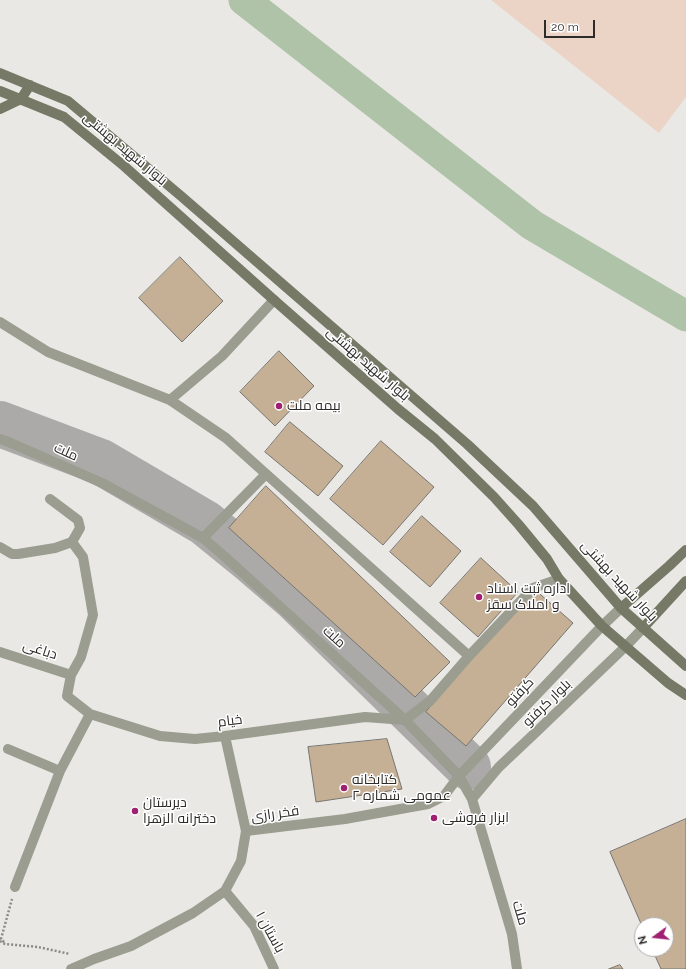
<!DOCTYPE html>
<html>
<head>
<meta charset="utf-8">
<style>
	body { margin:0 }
	#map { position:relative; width:686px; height:969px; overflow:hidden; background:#eae8e4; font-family:Raleway,sans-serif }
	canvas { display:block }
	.north { position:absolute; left:634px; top:917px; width:40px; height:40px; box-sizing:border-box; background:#fff; border:1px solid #ababaa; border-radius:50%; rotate:255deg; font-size:11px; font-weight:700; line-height:16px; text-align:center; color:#2d2c2a }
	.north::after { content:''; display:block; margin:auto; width:14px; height:18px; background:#9f1f71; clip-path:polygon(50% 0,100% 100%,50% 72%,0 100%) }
	.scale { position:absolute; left:544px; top:20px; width:51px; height:18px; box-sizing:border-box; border:2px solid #2d2c2a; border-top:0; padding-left:5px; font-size:12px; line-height:14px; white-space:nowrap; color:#2d2c2a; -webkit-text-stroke:3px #fff; paint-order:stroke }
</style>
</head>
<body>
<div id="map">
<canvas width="686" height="969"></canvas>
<div class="north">N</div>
<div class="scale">20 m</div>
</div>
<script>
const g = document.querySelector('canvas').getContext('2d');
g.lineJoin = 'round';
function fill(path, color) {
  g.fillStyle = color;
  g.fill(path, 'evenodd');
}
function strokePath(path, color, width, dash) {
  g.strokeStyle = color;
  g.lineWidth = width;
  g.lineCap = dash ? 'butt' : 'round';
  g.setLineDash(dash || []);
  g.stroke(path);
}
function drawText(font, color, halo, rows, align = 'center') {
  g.font = font + ' Raleway,Cairo,sans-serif';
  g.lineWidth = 3;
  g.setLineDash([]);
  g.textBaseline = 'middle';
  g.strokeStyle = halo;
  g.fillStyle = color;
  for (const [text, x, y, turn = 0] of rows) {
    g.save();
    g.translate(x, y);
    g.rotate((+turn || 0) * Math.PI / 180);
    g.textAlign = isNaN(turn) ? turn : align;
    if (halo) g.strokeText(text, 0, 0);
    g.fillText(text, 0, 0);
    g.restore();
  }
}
const green = new Path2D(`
	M491,0H686V97L659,133Z`);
const river = new Path2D(`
	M244,0L532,225L686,316`);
const taxiway = new Path2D(`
	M0,424L101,462L205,523L253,562L295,598L468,767`);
const building = new Path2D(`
	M180,257L223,301L182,342L139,298Z
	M279,351L314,386L275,426L240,392Z
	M290,422L343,466L318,496L265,452Z
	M381,441L434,487L383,545L330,499Z
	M266,486L450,662L415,697L229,528Z
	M422,516L461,551L430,587L390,552Z
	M481,558L518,592L478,637L440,603Z
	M533,588L573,623L466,746L426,712Z
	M387,739L402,789L316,802L308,747Z
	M686,819V969H661L652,949H666V925L642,926L610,852Z
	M620,965L623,969H609Z`);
const path = new Path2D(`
	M0,941L5,944L38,947L70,954
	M4,942L1,939L12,899`);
const minor = new Path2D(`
	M0,322L48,352L170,400L226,438L469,656
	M170,400L222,356L274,300
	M50,499L78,520L80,528L72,542
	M203,538L266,474
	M0,547L12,554H18L55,548L72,542L83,557L93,615L81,657L71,675L67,696L90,714L160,736L195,739L225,736L365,717L405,720L430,701L469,656L533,588L559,579
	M0,652L71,675
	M225,736L246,831
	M8,749L60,771
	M15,887L60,771L90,714
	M225,891L254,926L274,969`);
const tertiary = new Path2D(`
	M0,439L11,443L102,483L203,538L224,556L405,720L459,776L472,799L512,934L517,969
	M472,799L499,767L534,734L625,647L643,628
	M71,969L94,959L131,946L193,913L225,891L241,861L246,831L345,819L428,804L444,796L459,776L602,626L621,608`);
const secondary = new Path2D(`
	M0,73L68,101L181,196L467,444L533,506L621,608L686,666
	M0,91L64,117L124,166L274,300L398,409L435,439L494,497L519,525L547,559L559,579L602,626L668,683L686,695
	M0,109L21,99L30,85
	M621,608L669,566L686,550
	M643,628L686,581`);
const markers = [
	[279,406,4,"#9f1f71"],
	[479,597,4,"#9f1f71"],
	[344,788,4,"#9f1f71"],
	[135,811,4,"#9f1f71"],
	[434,818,4,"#9f1f71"]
];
const streetNames = [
	["بلوار شهید بهشتی",125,149,40],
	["بلوار شهید بهشتی",368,364,41],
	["ملت",66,452,24],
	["بلوار شهید بهشتی",619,581,47],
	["ملت",334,637,42],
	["دباغی",40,650,18],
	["کرفتو",520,692,-47],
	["بلوار کرفتو",547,703,-44],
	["خیام",230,721,-7],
	["فخر رازی",275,814,-8],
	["ملت",520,913,74],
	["باستان ۱",270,932,61]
];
const poiNames = [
	["بیمه ملت",287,406],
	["اداره ثبت اسناد",487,589],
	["و املاک سقز",487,605],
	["کتابخانه",352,780],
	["عمومی شماره ۲",352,796],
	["دیرستان",143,803],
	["دخترانه الزهرا",143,819],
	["ابزار فروشی",442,818]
];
fill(green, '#ebd4c6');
strokePath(river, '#afc3a8', 31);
strokePath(taxiway, '#acaaa8', 46);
fill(building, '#c5af95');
strokePath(building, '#777571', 1);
strokePath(path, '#8a8986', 2.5, [2, 2]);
strokePath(minor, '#9a9d8f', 10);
strokePath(tertiary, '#9a9d8f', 10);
strokePath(secondary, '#757965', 10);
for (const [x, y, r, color] of markers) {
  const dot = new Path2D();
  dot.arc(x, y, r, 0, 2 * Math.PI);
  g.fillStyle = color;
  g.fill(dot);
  strokePath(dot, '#fff', 1.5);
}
drawText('14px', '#2d2c2a', '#fff', streetNames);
drawText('14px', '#2d2c2a', '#fff', poiNames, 'left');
</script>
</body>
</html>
